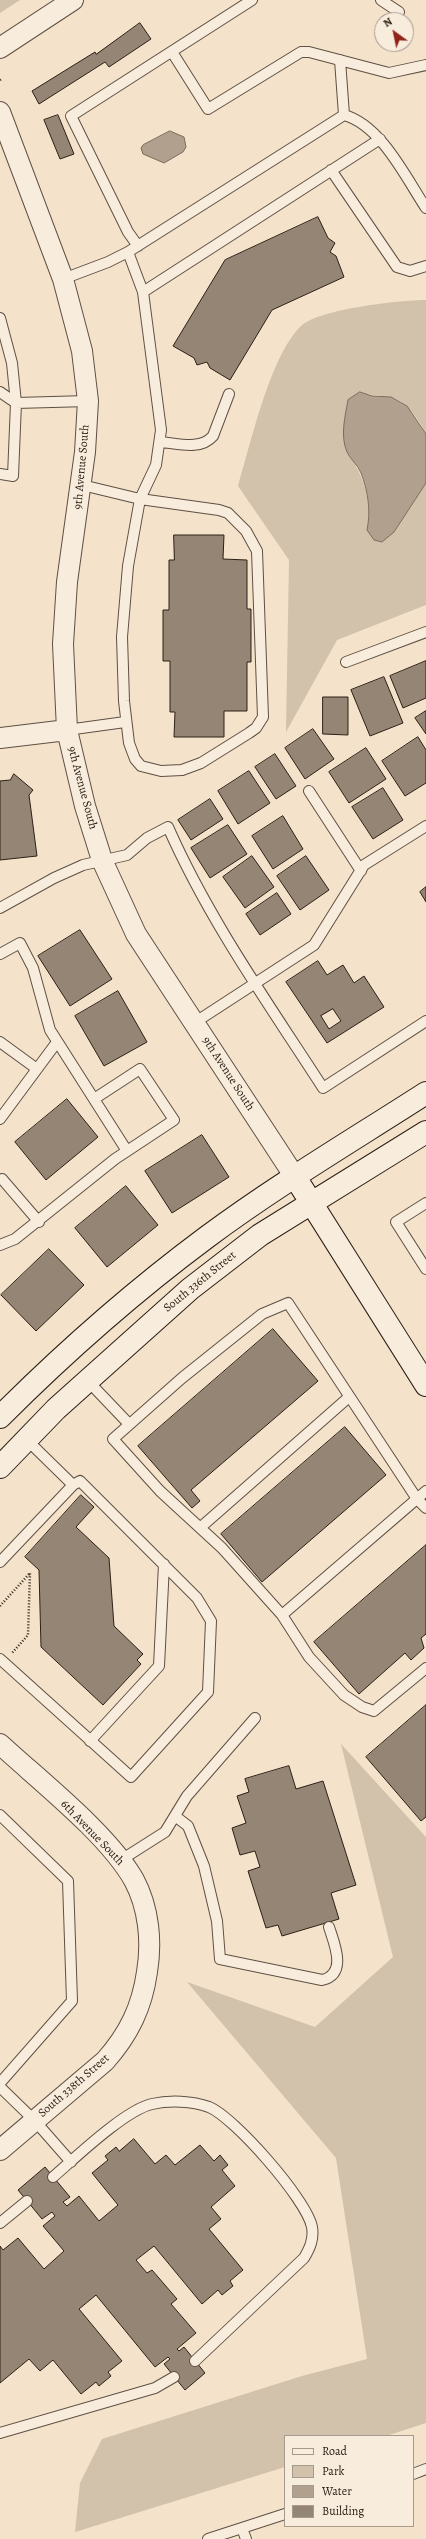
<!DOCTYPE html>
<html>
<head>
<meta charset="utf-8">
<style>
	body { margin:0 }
	#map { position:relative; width:426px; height:2539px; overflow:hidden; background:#f4e2ca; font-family:Alegreya,serif }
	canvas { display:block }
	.legend { position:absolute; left:284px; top:2435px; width:130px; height:92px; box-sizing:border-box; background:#f8ecdd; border:1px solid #a69a8d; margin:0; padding:5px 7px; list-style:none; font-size:12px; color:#2c2016 }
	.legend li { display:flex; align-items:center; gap:8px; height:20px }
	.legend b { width:20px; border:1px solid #a69a8d }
	.north { position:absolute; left:374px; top:12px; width:40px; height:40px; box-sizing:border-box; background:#f8ecdd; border:1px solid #a69a8d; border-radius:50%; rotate:327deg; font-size:11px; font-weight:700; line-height:16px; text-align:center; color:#2c2016 }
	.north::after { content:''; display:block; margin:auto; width:14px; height:18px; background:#8f2418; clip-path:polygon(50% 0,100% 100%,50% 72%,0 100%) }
</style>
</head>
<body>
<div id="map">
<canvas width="426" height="2539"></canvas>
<ul class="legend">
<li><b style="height:5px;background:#f8ecdd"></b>Road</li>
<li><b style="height:11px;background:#d2c1ab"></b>Park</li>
<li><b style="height:11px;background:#b0a08d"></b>Water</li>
<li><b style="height:11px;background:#948574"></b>Building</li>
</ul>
<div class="north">N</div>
</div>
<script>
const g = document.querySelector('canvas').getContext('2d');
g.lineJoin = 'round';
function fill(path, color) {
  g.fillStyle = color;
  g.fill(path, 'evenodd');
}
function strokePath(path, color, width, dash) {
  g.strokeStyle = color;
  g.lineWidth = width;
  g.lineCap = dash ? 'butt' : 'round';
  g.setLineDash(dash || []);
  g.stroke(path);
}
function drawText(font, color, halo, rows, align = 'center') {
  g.font = font + ' Alegreya,serif';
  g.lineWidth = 3;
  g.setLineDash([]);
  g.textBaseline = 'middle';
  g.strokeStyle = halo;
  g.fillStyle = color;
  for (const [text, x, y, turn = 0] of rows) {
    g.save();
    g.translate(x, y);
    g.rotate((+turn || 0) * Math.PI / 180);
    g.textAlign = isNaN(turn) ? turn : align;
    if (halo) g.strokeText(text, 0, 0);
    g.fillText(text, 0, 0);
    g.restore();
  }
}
const green = new Path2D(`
	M0,0H20L0,13Z
	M426,300V434C419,420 407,401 390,397C380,395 370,396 360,392L347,451C363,476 373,500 367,530L394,532L426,483V605L337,640L286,732L289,560L238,486C251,443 270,356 301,326C319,309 401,300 426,300Z
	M341,1744L426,1837V2423L386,2436H285V2467L75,2532L80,2483L102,2439L302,2376L367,2359L336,2158L187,1982L315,2027L393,1957Z`);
const water = new Path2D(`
	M170,131L184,137L186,147L183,152L164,163L143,154L141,148L143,145Z
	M360,392L372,396L391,397L407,406L426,434V483L394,532L382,542L374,540L367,530C371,511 368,491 361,473C358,465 350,459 347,452C340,436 345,417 348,400Z`);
const building = new Path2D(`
	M140,23L151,39L109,67L105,62L39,104L32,91L95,52L96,54Z
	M58,115L74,154L60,159L44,120Z
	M318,217L328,238L335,243L330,252L336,256L344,277L272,310L230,380L210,368L207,362L197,365L194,358L173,346L225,260Z
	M174,535H224L223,559L247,560V609H251V662H247V711H224V737H174L175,712H170V661H163V610H169V560H174Z
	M426,661V698L403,708L390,676Z
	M384,677L403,723L370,736L351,690Z
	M323,697H348V735L323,734Z
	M426,711V734L415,718Z
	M313,729L334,759L305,779L285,748Z
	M418,737L426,750V783L405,796L382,761Z
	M366,748L386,779L349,803L329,772Z
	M275,754L296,786L276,799L255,767Z
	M249,771L270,803L238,824L218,791Z
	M14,774L33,790L29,795L37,856L0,860V781L10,780Z
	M383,788L403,820L373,839L352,807Z
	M210,799L223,819L191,840L178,820Z
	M283,816L303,849L273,869L252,836Z
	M228,825L247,854L210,878L191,848Z
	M252,856L274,887L245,908L223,877Z
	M306,856L329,890L300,910L277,876Z
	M426,887V902L420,892Z
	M277,893L291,914L260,935L246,914Z
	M80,930L112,979L70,1006L38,956Z
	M318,961L327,975L343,965L354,983L364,976L384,1007L327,1043L286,982ZM333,1009L341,1021L329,1029L321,1016Z
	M118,991L147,1042L104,1066L75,1016Z
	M67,1099L98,1137L46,1180L15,1142Z
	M202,1135L229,1177L172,1213L145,1171Z
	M126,1186L158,1225L107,1267L75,1228Z
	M49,1249L84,1285L36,1331L1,1295Z
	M273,1329L318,1381L191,1490L200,1501L192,1508L138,1446Z
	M345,1427L386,1475L262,1582L221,1534Z
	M81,1495L94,1507L76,1527L109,1558L114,1626L143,1654L137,1660L141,1664L103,1705L41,1647L39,1570L25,1557Z
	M426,1545V1634L421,1638L424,1648L411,1660L405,1653L359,1694L314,1642Z
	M426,1705V1817L421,1821L366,1757Z
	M289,1766L296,1789L323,1781L356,1885L331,1893L339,1919L282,1936L278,1925L266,1928L248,1871L260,1867L255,1851L240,1855L232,1828L246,1823L237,1796L249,1792L245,1779Z
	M134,2139L155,2164L166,2155L175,2165L200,2145L214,2161L220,2155L228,2165L222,2170L235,2186L211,2207L221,2219L209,2229L243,2270L230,2281L233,2286L222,2295L218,2290L202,2304L154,2246L136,2260L147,2273L152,2270L177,2299L171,2304L196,2333L177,2349L179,2351L184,2347L205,2373L185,2390L164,2364L170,2359L168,2357L155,2367L96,2295L79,2309L122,2361L108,2372L111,2376L99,2386L96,2382L81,2394L53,2360L40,2371L29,2359L0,2383V2246L3,2250L18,2238L44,2269L64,2251L43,2226L55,2216L52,2212L42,2219L18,2190L45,2167L70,2197L63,2202L67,2206L79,2196L99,2221L118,2205L92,2173L108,2160L105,2156L116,2147L119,2151Z`);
const path = new Path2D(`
	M0,80L1,79
	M0,1606L30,1573L28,1635L12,1653`);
const lane = new Path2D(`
	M381,0L399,12
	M172,52L208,109L301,52H309L389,73L426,65
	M340,60L344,115
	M331,170L397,267L410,271L426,266
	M138,246L128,232L71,116L252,0
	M63,279L108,262L128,252L344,115C381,125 406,178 426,208
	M143,292L380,139
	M0,318L12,363L16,403
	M0,392L16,403
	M160,442C177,443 200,451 213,436L229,394
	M0,474L13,476L16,403L88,401
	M82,485L140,499L219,510L228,513L246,531L257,551L263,717L256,728L249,733L201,763L182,770L161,771L141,766L135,759L129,743L124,701L122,637L128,566L140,499L156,465L161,430L143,292L128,252
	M346,662L426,632
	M67,730L125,722
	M309,791L361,871
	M0,908L54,878L83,865L127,855L147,838L168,827C209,920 268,1003 323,1088L426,1021
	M0,954L20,943L33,968L50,1030L127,1151
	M194,1023L314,945L364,865L426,826
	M0,1042L37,1069
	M0,1119L57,1042
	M2,1179L39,1222
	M426,1203L396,1222L426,1269
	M0,1245L15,1239L115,1159L174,1120L140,1069L94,1099
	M87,1380L129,1424
	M26,1439L73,1485
	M426,1508L417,1499L288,1303L262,1314L182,1378L113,1439L160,1491L222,1548L282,1615L309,1657L344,1695L362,1707L374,1711L426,1668
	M201,1527L349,1397
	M0,1562L73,1485L80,1481L197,1598L211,1621L208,1692L131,1777L0,1659
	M282,1615L426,1491
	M90,1741L159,1666L164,1564
	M0,1815L68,1881L72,2001L0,2083
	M175,1816L188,1826L204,1866L217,1921L220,1959L322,1980C348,1974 334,1943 329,1927
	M121,1860L165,1832L187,1796L255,1718
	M0,2087L35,2121L71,2162
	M53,2177C75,2158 125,2110 152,2104C170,2100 192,2101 209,2107C234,2117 307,2200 312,2227C314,2239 310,2248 304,2258L195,2361
	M0,2223L27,2201
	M0,2433L155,2388L174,2377
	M413,2474L426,2469
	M242,2528L246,2539
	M208,2539L285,2514`);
const street = new Path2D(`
	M0,48L73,0
	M0,112L63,279L82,351L88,401L85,452L67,582L63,644L67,730L85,806L102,860L136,934L295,1177
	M0,738L67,730
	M0,1744C40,1781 108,1834 134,1880C149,1908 152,1942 147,1972C142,2007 129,2034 105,2061L0,2150`);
const secondary = new Path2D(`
	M295,1177L426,1385
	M0,1417C65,1352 133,1292 207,1237C277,1185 353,1140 426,1093
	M0,1467L56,1409L190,1289L260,1235L426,1132`);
const streetNames = [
	["9th Avenue South",82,467,-85],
	["9th Avenue South",82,788,75],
	["9th Avenue South",228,1074,57],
	["South 336th Street",200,1282,-39],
	["6th Avenue South",92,1833,46],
	["South 338th Street",74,2086,-41]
];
fill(green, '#d2c1ab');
fill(water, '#b0a08d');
strokePath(water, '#7b6d5d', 1);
fill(building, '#948574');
strokePath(building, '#2c2016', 1);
strokePath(lane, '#5e5043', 12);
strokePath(street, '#5e5043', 22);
strokePath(secondary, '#2c2016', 24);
strokePath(path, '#2c2016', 2.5, [1, 2]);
strokePath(lane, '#f8ecdd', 10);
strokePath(street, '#f8ecdd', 20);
strokePath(secondary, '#f8ecdd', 22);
drawText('12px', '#2c2016', '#f8ecdd', streetNames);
</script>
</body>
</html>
